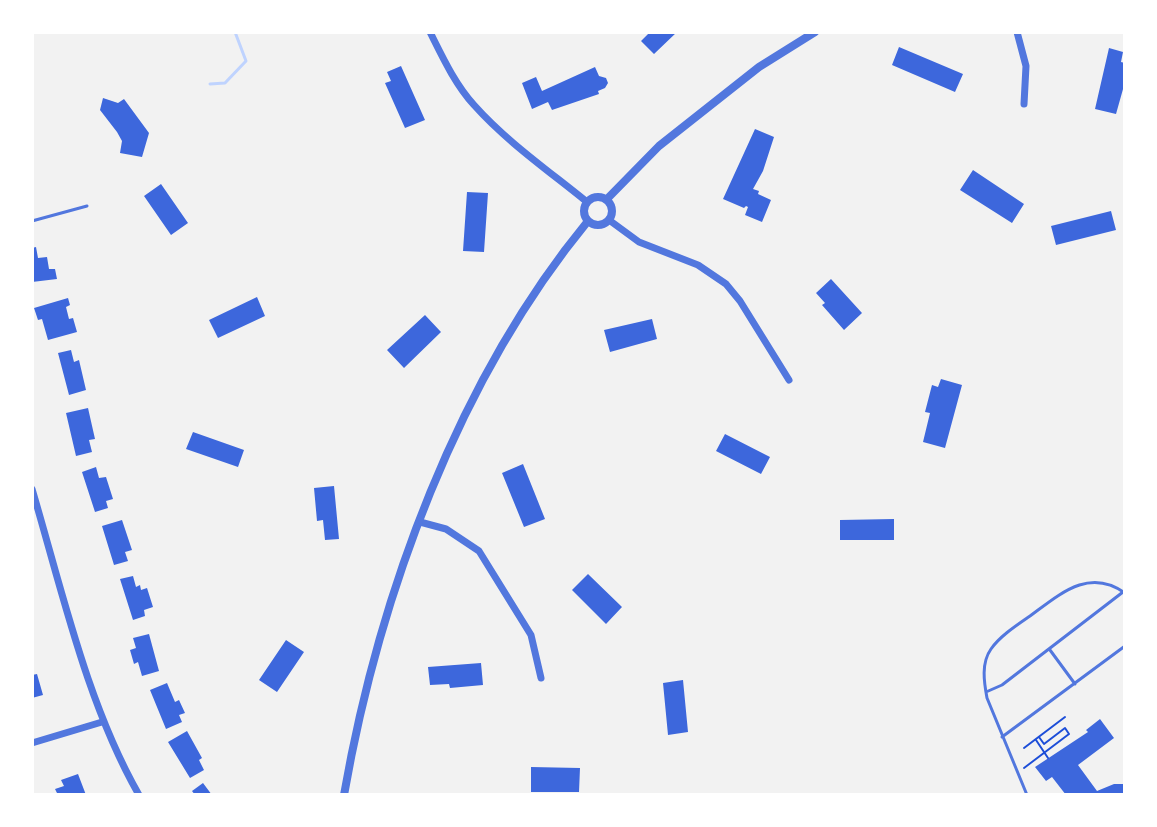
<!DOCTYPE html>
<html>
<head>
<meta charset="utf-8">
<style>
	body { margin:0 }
	#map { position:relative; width:1157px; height:827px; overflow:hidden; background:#f2f2f2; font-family:Rubik,sans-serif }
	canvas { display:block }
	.frame { position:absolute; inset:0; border:34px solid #fff; pointer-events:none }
</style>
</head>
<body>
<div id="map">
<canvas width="1157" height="827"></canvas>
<div class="frame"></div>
</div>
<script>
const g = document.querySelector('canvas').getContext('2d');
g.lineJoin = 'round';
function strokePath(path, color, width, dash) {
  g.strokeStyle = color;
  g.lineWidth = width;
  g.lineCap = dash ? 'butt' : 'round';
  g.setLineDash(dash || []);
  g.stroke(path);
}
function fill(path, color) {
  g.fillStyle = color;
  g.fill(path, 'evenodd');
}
const stream = new Path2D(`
	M210,84L225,83L246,61L235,32`);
const building = new Path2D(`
	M650,32H677L654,54L641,41Z
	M899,47L963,74L955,92L892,65Z
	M1109,48L1123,52L1121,62L1125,63V82L1116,114L1095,109Z
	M401,66L425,120L405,128L385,83L391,81L387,72Z
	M595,67L599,76L606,78L608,83L605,88L598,91L599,94L552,110L548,102L532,109L522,83L536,77L542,91Z
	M103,98L118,103L124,99L149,133L142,157L120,153L122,141L117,132L100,110Z
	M755,129L774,137L763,171L753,189L759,191L758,194L771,200L762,222L745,215L748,207L746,206L744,208L723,199Z
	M973,170L1024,204L1012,223L960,190Z
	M161,184L188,223L171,235L144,196Z
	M467,192L488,193L484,252L463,251Z
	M1111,211L1116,230L1056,245L1051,226Z
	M36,247L38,258L47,257L49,269H55L57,279L32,282V248Z
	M831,279L862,313L844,330L822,305L825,303L816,293Z
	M257,297L265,316L218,338L209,320Z
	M68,298L70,305L66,307L69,319L73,318L77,332L48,340L42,319L38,320L34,308Z
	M425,315L441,332L404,368L387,350Z
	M652,319L657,339L610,352L604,330Z
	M71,350L74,362L79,360L86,390L69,395L58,353Z
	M941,379L962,385L945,448L923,442L930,413L925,412L932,385L938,387Z
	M88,408L95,439L89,440L92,452L76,456L66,413Z
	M193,432L244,450L238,467L186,449Z
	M725,434L770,457L761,474L716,451Z
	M523,464L545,519L524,527L502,473Z
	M96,467L99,478L106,477L113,499L106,501L108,508L95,512L82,472Z
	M334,486L339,539L325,540L323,520L317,521L314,488Z
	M894,519V540H840V520Z
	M122,520L132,550L125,552L128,561L114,565L102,526Z
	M588,574L622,607L606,624L572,590Z
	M133,576L136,587L140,585L141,590L147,588L153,607L144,610L145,616L133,620L120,579Z
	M149,634L159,671L142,676L138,662L134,664L130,650L136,648L133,638Z
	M286,640L304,652L277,692L259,680Z
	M481,663L483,685L450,688L449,684L430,685L428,667Z
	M37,674L43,695L32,698V675Z
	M683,680L688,732L668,735L663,683Z
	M167,683L175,702L179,700L185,713L179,715L182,722L166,729L150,690Z
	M1100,719L1114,738L1078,765L1097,791L1114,784H1125V795H1066L1052,777L1046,781L1035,767L1088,732L1086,730Z
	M187,731L202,758L199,760L204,770L190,778L168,742Z
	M531,767L580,768L579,792H531Z
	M78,774L86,795H58L55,789L64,786L61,780Z
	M203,783L212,795H195L192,791Z`);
const path = new Path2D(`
	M1036,740L1048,758
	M1024,748L1065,717
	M1024,768L1069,734L1065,728L1044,744L1039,737`);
const service = new Path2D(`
	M32,221L87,206
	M1050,650L1075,684
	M986,692L1002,685L1123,592
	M1002,737L1125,646
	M1027,795L987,698C984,682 981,663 991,649C1000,636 1017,625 1030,616C1060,594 1089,567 1125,593`);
const minor = new Path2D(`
	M430,32C443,58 455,84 474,105C507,142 549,171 587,202
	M1017,32L1026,66L1024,104
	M609,220L639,242L698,265L726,284L740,301L789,380
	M32,489C62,590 87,704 139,795
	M420,522L446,529L479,551L531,635L541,678
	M32,743L102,722`);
const tertiary = new Path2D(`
	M584 211a14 14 0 1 1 28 0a14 14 0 1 1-28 0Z
	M607,199L659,146L759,67L815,32
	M344,795C379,595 458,379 588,221`);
strokePath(stream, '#bfd3fe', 3);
fill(building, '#3d67dc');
strokePath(path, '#1d4ed8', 2);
strokePath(service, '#5277de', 3);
strokePath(minor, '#5277de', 7);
strokePath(tertiary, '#5277de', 8);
</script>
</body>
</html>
